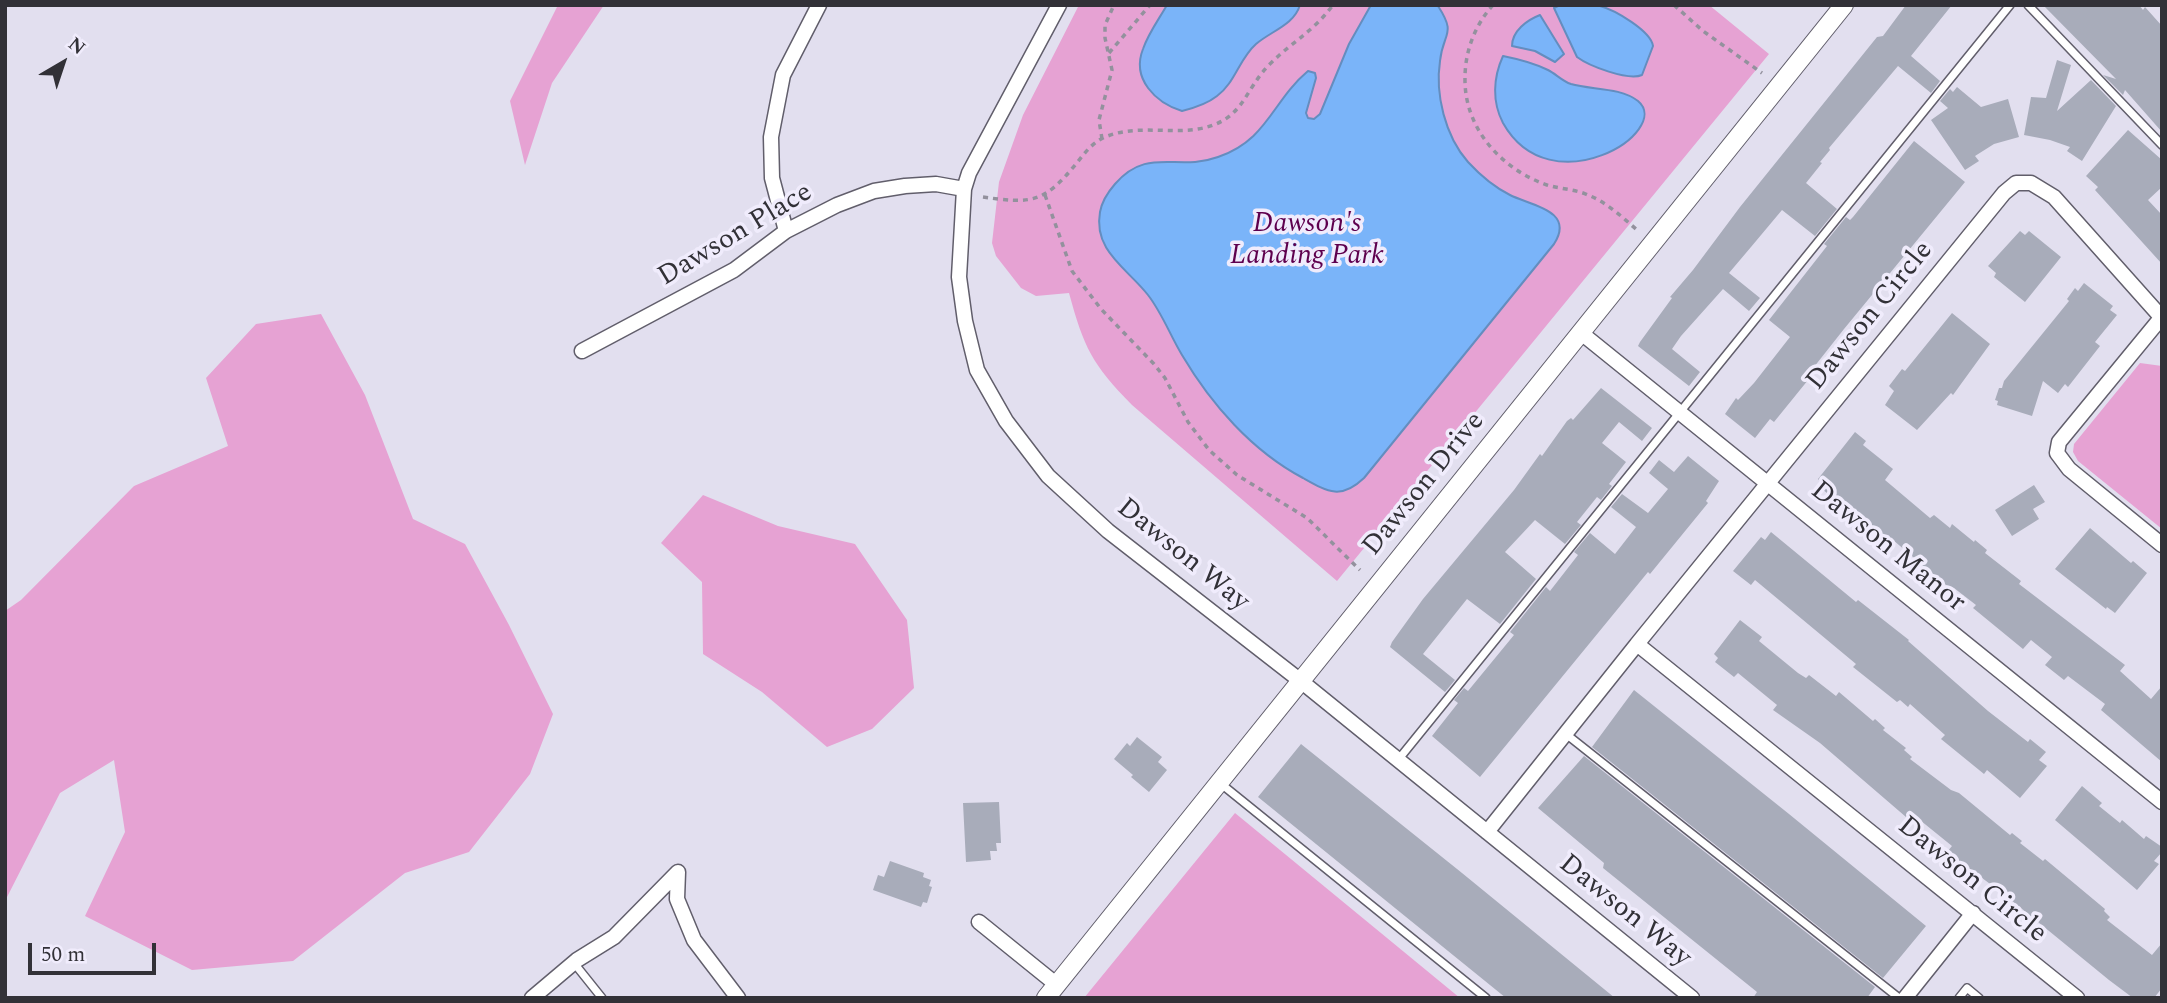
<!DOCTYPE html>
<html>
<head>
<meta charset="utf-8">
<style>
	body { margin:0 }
	#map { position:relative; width:2167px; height:1003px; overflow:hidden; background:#e2dfef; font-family:Spectral,serif }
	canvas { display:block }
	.frame { position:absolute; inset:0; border:7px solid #323137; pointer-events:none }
	.north { position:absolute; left:28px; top:28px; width:70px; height:70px; -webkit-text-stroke:5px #f0ecfc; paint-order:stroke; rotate:39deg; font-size:19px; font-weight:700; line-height:28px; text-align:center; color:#323137 }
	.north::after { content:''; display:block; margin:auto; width:24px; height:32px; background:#323137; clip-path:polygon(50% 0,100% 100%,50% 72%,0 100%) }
	.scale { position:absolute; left:28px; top:943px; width:128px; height:32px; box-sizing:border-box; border:4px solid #323137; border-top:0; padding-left:9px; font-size:21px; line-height:24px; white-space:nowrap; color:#323137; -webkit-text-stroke:5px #f0ecfc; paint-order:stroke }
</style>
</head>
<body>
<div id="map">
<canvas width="2167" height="1003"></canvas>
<div class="frame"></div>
<div class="north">N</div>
<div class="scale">50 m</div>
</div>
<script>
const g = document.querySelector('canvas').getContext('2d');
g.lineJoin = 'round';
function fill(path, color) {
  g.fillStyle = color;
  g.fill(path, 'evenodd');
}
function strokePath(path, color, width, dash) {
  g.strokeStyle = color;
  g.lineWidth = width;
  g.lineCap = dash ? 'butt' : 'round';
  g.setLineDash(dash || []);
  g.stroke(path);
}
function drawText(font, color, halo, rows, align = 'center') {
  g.font = font + ' Spectral,serif';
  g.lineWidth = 7;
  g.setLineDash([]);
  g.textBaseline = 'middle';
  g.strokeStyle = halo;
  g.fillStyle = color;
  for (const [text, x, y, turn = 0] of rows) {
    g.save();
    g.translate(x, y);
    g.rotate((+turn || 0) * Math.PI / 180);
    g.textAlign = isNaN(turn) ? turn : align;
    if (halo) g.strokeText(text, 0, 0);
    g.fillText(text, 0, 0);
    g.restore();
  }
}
const green = new Path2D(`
	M558,5H604L552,83L525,165L510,101Z
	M1079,5H1709L1769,54L1337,581L1132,405C1092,364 1084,348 1069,293L1036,296L1021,288L996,256L992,243L999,182L1023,115Z
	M321,314L365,395L413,519L465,544L509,625L553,714L530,774L469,852L405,873L293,961L192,970L85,916L125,832L114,760L60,793L5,901V611L21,600L134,486L228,446L206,378L256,324Z
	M2140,363L2162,366V529L2078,461L2073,452L2074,444Z
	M703,495L778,526L855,544L907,620L914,688L872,729L827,747L762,692L703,654L702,582L661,543Z
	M1235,813L1460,998H1084Z`);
const water = new Path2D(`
	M1167,5H1300C1294,25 1271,31 1256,44C1239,59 1235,83 1217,96C1207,104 1194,108 1182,111C1156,103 1131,79 1143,49C1148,34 1159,19 1167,5Z
	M1371,5L1438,6C1457,35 1443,32 1440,61C1435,94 1445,136 1468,162C1480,175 1494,187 1510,195C1529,205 1576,210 1554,244L1364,478C1341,500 1328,492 1303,478C1252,451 1211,404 1182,355C1170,335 1162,313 1148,295C1127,268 1093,251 1100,212C1102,201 1108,192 1115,184C1148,146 1177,172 1218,157C1268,140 1272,101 1308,71L1315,73L1316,78L1306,113L1308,118L1314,119L1320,114L1349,44Z
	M1560,5C1572,5 1589,3 1600,6C1615,10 1651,31 1653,46L1642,75C1628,81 1589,66 1577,57L1554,8Z
	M1540,15L1564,54L1555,62L1535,51L1512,46C1512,31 1527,20 1540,15Z
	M1503,56C1518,59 1534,63 1548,70C1556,74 1562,81 1571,84C1591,90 1620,87 1638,101C1674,131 1551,208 1503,123C1492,102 1493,78 1503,56Z`);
const building = new Path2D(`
	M1906,5H1952L1911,56L1940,81L1931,93L1898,66L1829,148L1830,150L1820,162L1822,163L1806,183L1837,209L1815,236L1782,210L1751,247L1729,273L1760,298L1749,311L1723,289L1681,336L1672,349L1700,372L1689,386L1638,346L1640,342L1672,298L1670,297L1693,270L1740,207L1877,37L1883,36Z
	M2043,5H2139L2143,10L2145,7L2162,26V132L2125,90L2123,95L2103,75L2116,79Z
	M2057,60L2071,65L2057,111L2091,80L2116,106L2082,161L2067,151L2070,147L2050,140L2024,135L2031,97L2046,98Z
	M1957,87L1981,107L2008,99L2019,137L1994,144L1975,156L1979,161L1965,170L1931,120L1948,108L1940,101L1950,89L1953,92Z
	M2128,130L2162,160V187L2148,200L2162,215V264L2095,190L2098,187L2086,176Z
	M1914,141L1965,182L1844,329L1814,367L1817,369L1774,422L1770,419L1755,438L1725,414L1736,398L1738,400L1754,383L1790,337L1769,320L1827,246L1824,244L1846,217L1850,220L1853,217Z
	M2020,231L2025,235L2029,231L2061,257L2025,302L1994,277L1996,273L1988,266Z
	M2084,283L2113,306L2110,310L2117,315L2095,342L2100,346L2068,387L2065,384L2058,393L2043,381L2032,416L1997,405L1998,401L1995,400L1999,388H2002L2004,381L2069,301L2067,299L2075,288L2078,291Z
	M1952,313L1990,344L1953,395L1951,393L1917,430L1885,405L1894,391L1889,386L1902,369L1905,371Z
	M1601,388L1652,428L1642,441L1619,422L1602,443L1626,462L1609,484L1612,486L1601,500L1597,497L1577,522L1581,525L1565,544L1535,520L1505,552L1536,579L1500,624L1467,599L1423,654L1455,680L1445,692L1390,647L1392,642L1423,599L1514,490L1540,454L1542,456L1567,421L1571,418L1573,420Z
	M1855,432L1866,441L1863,445L1893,469L1885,480L1930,518L1934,515L1950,528L1952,524L1974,542L1975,540L1987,550L1985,553L2021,581L2019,584L2125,665L2120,671L2151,699L2162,686V762L2101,710L2105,704L2068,676L2064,680L2045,665L2052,657L2031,640L2023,649L1973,608L1976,605L1954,588L1952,590L1893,540L1891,543L1856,510L1853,514L1822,489L1825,486L1818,479Z
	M1688,456L1719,481L1706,501L1708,503L1650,574L1648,572L1480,777L1432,736L1458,703L1454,700L1464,688L1468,691L1514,635L1510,632L1546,587L1550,591L1578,555L1574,552L1590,533L1615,554L1636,527L1611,507L1622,494L1648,513L1668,489L1649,473L1659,460L1674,472Z
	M2034,485L2045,502L2033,509L2039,519L2012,536L1995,510Z
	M2090,528L2131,563L2133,561L2147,573L2115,613L2107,607L2106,609L2055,569Z
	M1771,532L1856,602L1858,600L1909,640L1908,641L1988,711L2028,742L2030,739L2046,752L2039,760L2047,766L2020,798L1987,770L1984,774L1941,739L1945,735L1910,704L1908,707L1900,700L1897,702L1853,667L1856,664L1755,580L1751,585L1733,571L1761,537L1765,540Z
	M1740,620L1762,637L1759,641L1798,673L1806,678L1809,675L1836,696L1839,692L1873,721L1875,719L1885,728L1883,730L1906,748L1904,750L1912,757L1910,759L1951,790L1959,793L2010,835L2012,833L2022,841L2020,843L2043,861L2045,859L2105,909L2104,911L2110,917L2107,920L2152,955L2162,943V988L2154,998H2133L2109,980L2005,895L1947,852L1952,846L1910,812L1906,817L1820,743L1773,710L1777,705L1738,673L1734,677L1715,662L1718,658L1714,654Z
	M1634,690L1789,814L1926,926L1883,978L1592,747Z
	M1137,737L1162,757L1158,762L1167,770L1149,792L1131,777L1133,775L1114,759L1127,743L1130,746Z
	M1301,744L1462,873L1615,998H1506L1258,797Z
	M1584,756L1875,987L1867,998H1753L1757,992L1603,868L1604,863L1538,808Z
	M2082,786L2102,803L2099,806L2120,823L2122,820L2144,839L2146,836L2162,847V852L2154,861L2159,864L2137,890L2055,820Z
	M999,802L1001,843H996L997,851H990L991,860L966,862L963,803Z
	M890,861L924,873L923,877L931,880L929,886L932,887L927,903L923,902L921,907L873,890L878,875L884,877Z`);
const path = new Path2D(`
	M1493,5C1475,25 1465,51 1465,78C1464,128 1501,169 1547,185C1560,189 1575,189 1588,195C1606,202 1621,216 1636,229
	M1674,5L1703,31L1762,73
	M1109,53L1150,5
	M1102,139L1099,120L1112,70L1105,38V25L1114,5
	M1045,195L1072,271L1101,309L1154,364L1165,378L1188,422L1209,450L1237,475L1307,518L1360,570
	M983,197C1032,204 1044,203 1076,164C1084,154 1091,144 1103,138C1133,124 1167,134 1198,129C1245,121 1243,90 1271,63C1293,41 1313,32 1333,5`);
const service = new Path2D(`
	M2028,5L2162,145
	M1566,734L1899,998
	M1398,760L2010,5
	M1220,783L1486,998
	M574,963L602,998
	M1959,998L1967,988L1979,998`);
const minor = new Path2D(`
	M1059,5L969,173L964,189L959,277L965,321L977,370L1006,421L1048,476L1108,531L1302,682L1692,998
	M786,231L772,178L771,137L783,75L819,5
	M2161,318L2059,442L2057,453L2069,469L2162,545
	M1580,332L2162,802
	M582,351L734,270L786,231L837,205L874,191L905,186L936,184L964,189
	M1487,832L1637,644
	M979,922L1057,985
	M532,998L577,960L614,937L678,872L677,899L694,940L738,998
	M1905,998L1973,913
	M2077,998L1637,644L2004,193L2016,183H2031L2054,197L2162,318`);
const tertiary = new Path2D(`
	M1046,998L1844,5`);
const parkNames = [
	["Dawson's",1307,226],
	["Landing Park",1307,258]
];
const streetNames = [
	["Dawson Place",736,236,-31],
	["Dawson Circle",1871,317,-51],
	["Dawson Drive",1425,485,-51],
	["Dawson Manor",1887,548,39],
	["Dawson Way",1182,556,39],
	["Dawson Circle",1971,881,39],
	["Dawson Way",1624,912,39]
];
fill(green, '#e6a2d3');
fill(water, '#7ab4f9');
strokePath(water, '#648dbf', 2);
fill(building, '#a8acba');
strokePath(service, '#615e6b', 10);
strokePath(minor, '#615e6b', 17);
strokePath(tertiary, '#615e6b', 20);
strokePath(path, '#93919d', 3.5, [5, 5]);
strokePath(service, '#fff', 7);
strokePath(minor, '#fff', 14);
strokePath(tertiary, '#fff', 18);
drawText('italic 28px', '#5e004e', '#f0ecfc', parkNames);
drawText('28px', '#323137', '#f0ecfc', streetNames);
</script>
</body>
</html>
